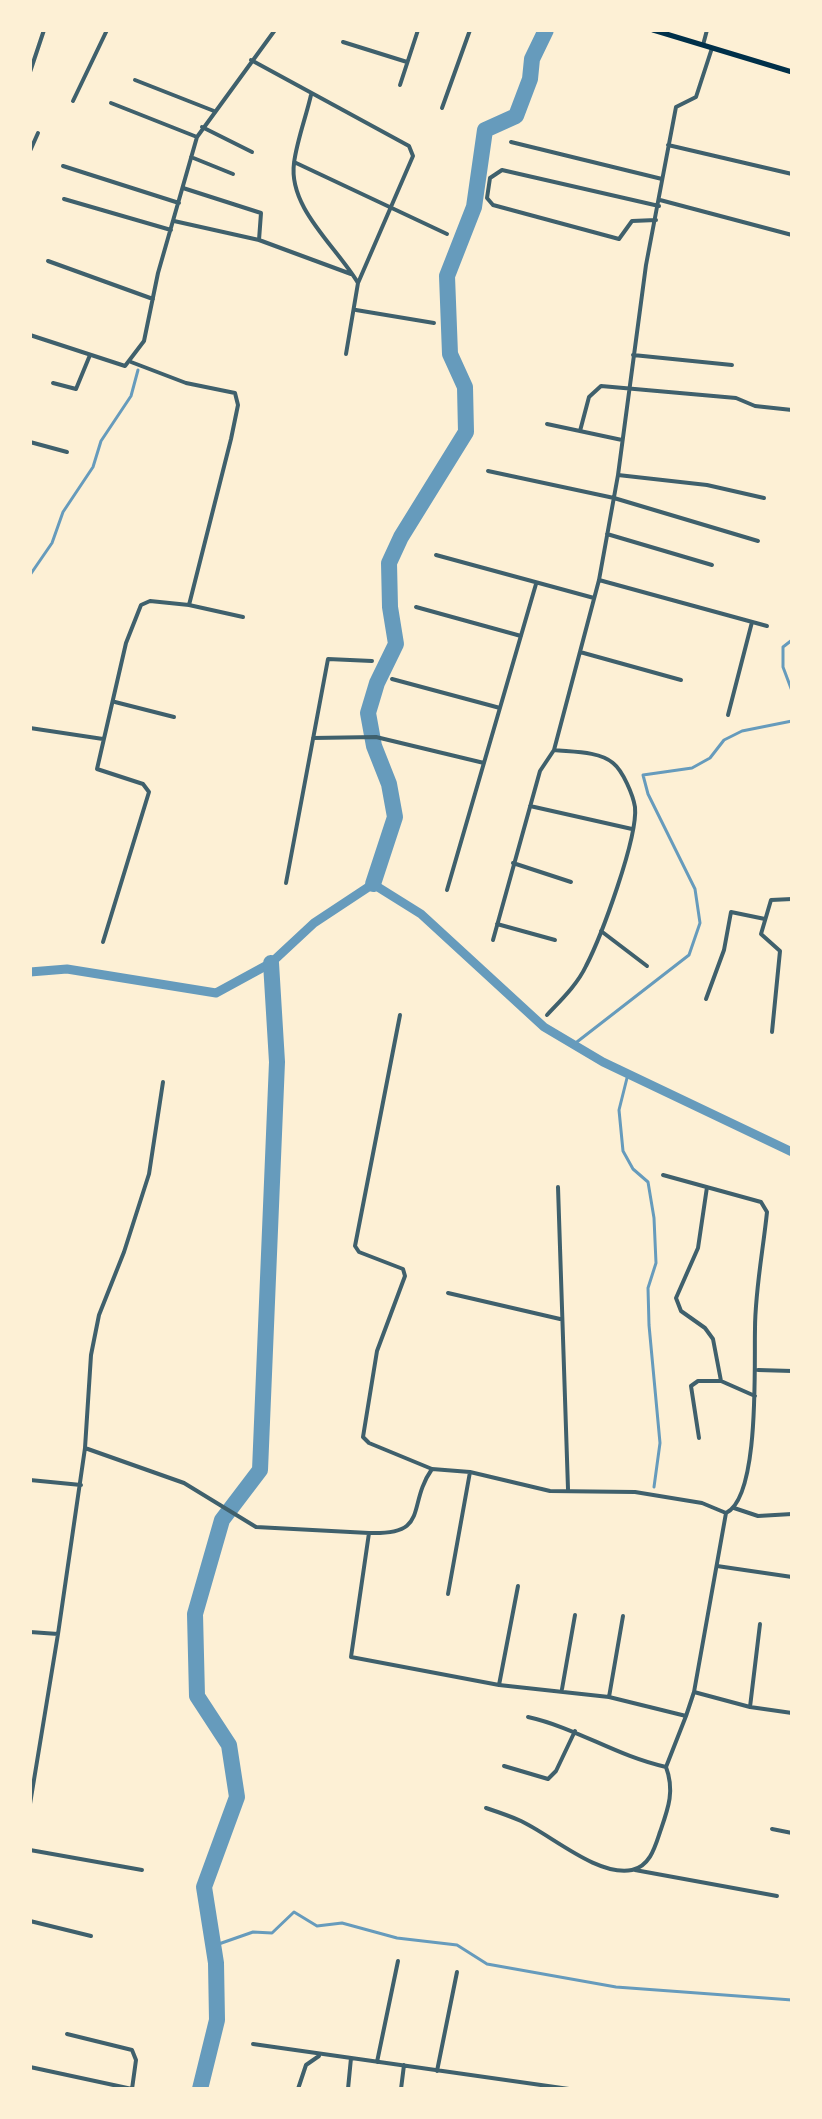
<!DOCTYPE html>
<html>
<head>
<meta charset="utf-8">
<style>
	body { margin:0 }
	#map { position:relative; width:822px; height:2119px; overflow:hidden; background:#fdf0d5; font-family:"Noto Sans",sans-serif }
	canvas { display:block }
	.frame { position:absolute; inset:0; border:32px solid #fdf0d5; pointer-events:none }
</style>
</head>
<body>
<div id="map">
<canvas width="822" height="2119"></canvas>
<div class="frame"></div>
</div>
<script>
const g = document.querySelector('canvas').getContext('2d');
g.lineJoin = 'round';
function strokePath(path, color, width, dash) {
  g.strokeStyle = color;
  g.lineWidth = width;
  g.lineCap = dash ? 'butt' : 'round';
  g.setLineDash(dash || []);
  g.stroke(path);
}
const stream = new Path2D(`
	M30,575L52,543L63,512L93,467L101,441L131,396L138,370
	M792,640L783,647V667L792,691
	M573,1045L689,955L700,923L695,889L648,794L643,775L692,768L710,758L724,740L742,731L792,721
	M628,1074L619,1110L623,1151L633,1169L648,1182L654,1218L656,1263L648,1288L649,1325L660,1443L654,1487
	M213,1946L253,1932L272,1933L294,1912L317,1926L342,1923L397,1938L457,1945L487,1964L616,1987L792,2000`);
const canal = new Path2D(`
	M30,972L67,969L216,993L271,963L314,923L373,884L421,914L544,1027L603,1062L792,1152`);
const river = new Path2D(`
	M373,884L395,817L389,784L374,746L368,713L377,683L396,644L390,607L389,563L401,537L466,432L465,387L450,354L447,276L474,207L485,130L516,116L530,79L532,59L546,30
	M200,2089L217,2020L216,1963L204,1887L237,1797L229,1745L197,1696L195,1614L222,1520L260,1470L277,1062L271,963`);
const minor = new Path2D(`
	M343,42L407,62
	M703,45L707,30
	M251,60L409,146L413,156L358,283
	M30,72L44,30
	M135,80L214,111
	M400,85L418,30
	M311,95C306,117 297,140 294,163C288,208 337,247 358,283L346,354
	M73,101L107,30
	M111,103L197,137
	M442,108L470,30
	M202,127L252,152
	M511,142L662,179
	M668,145L792,174
	M30,151L38,133
	M191,157L233,174
	M294,162L447,234
	M63,166L179,203
	M183,188L261,213L259,240
	M64,199L171,230
	M660,200L792,235
	M656,220L632,221L619,239L493,205L487,198L490,178L502,170L659,206
	M174,221L259,240L351,274
	M48,261L153,299
	M356,310L434,323
	M30,335L125,366L144,341L158,273L197,137L275,30
	M633,355L732,365
	M131,362L186,383L235,393L238,405L231,439L189,605L243,617
	M53,383L76,389L90,355
	M547,424L622,440
	M580,431L589,397L601,386L736,398L755,406L792,410
	M30,442L67,452
	M488,471L614,498L758,541
	M618,475L707,485L764,498
	M607,534L712,565
	M436,555L594,598
	M599,580L767,626
	M416,607L521,636
	M580,652L681,680
	M392,679L500,708
	M115,702L174,717
	M728,715L752,622
	M30,728L103,739
	M313,738L376,737L484,763
	M530,806L632,829
	M513,863L571,882
	M286,883L328,659L372,661
	M447,890L536,584
	M497,924L555,940
	M601,931L647,966
	M493,940L540,771L554,750L599,580L618,475L646,265L676,107L696,97L712,48
	M103,942L149,792L143,784L97,769L126,643L141,605L150,601L189,605
	M706,999L724,950L731,912L765,919
	M400,1015L355,1246L359,1252L403,1269L405,1276L377,1351L363,1437L369,1443L432,1469
	M547,1015C561,1000 577,985 586,966C601,937 638,838 635,807C633,795 623,771 613,763C599,751 572,752 554,750
	M772,1032L780,951L761,934L771,900L792,899
	M663,1175L761,1202L767,1212C763,1251 755,1291 755,1329C754,1365 760,1497 726,1513
	M558,1187L568,1489
	M707,1187L698,1248L676,1298L681,1311L705,1328L713,1339L721,1381L755,1396
	M448,1293L560,1319
	M758,1370L792,1371
	M699,1438L691,1386L698,1381H721
	M85,1448L91,1355L99,1315L124,1252L149,1174L163,1082
	M30,1480L81,1485
	M734,1508L758,1516L792,1514
	M717,1566L792,1577
	M448,1594L470,1472
	M30,1632L58,1634L85,1448L184,1483L256,1527L369,1533
	M499,1685L518,1586
	M562,1689L575,1615
	M694,1692L686,1716L609,1697L499,1685L351,1657L369,1533C431,1535 406,1506 432,1469L470,1472L550,1491L635,1492L702,1503L726,1513L694,1692L750,1707L792,1713
	M609,1697L623,1616
	M750,1707L760,1624
	M528,1717C577,1728 616,1756 666,1767
	M504,1766L548,1779L556,1771L575,1731
	M30,1804L58,1634
	M486,1808C498,1812 510,1816 521,1821C551,1835 598,1877 632,1870C650,1866 655,1847 660,1832C668,1809 675,1791 666,1767L686,1716
	M772,1829L792,1833
	M30,1850L142,1870
	M635,1870L777,1896
	M30,1921L91,1936
	M67,2034L132,2050L136,2060L132,2089
	M253,2044L569,2089
	M377,2062L398,1961
	M30,2067L132,2089
	M437,2071L457,1972
	M298,2089L306,2065L319,2056
	M348,2089L351,2058
	M401,2089L404,2065`);
const secondary = new Path2D(`
	M653,30L792,72`);
strokePath(stream, '#669bbc', 3);
strokePath(canal, '#669bbc', 9);
strokePath(river, '#669bbc', 16);
strokePath(minor, '#3f606c', 4);
strokePath(secondary, '#003049', 5);
</script>
</body>
</html>
